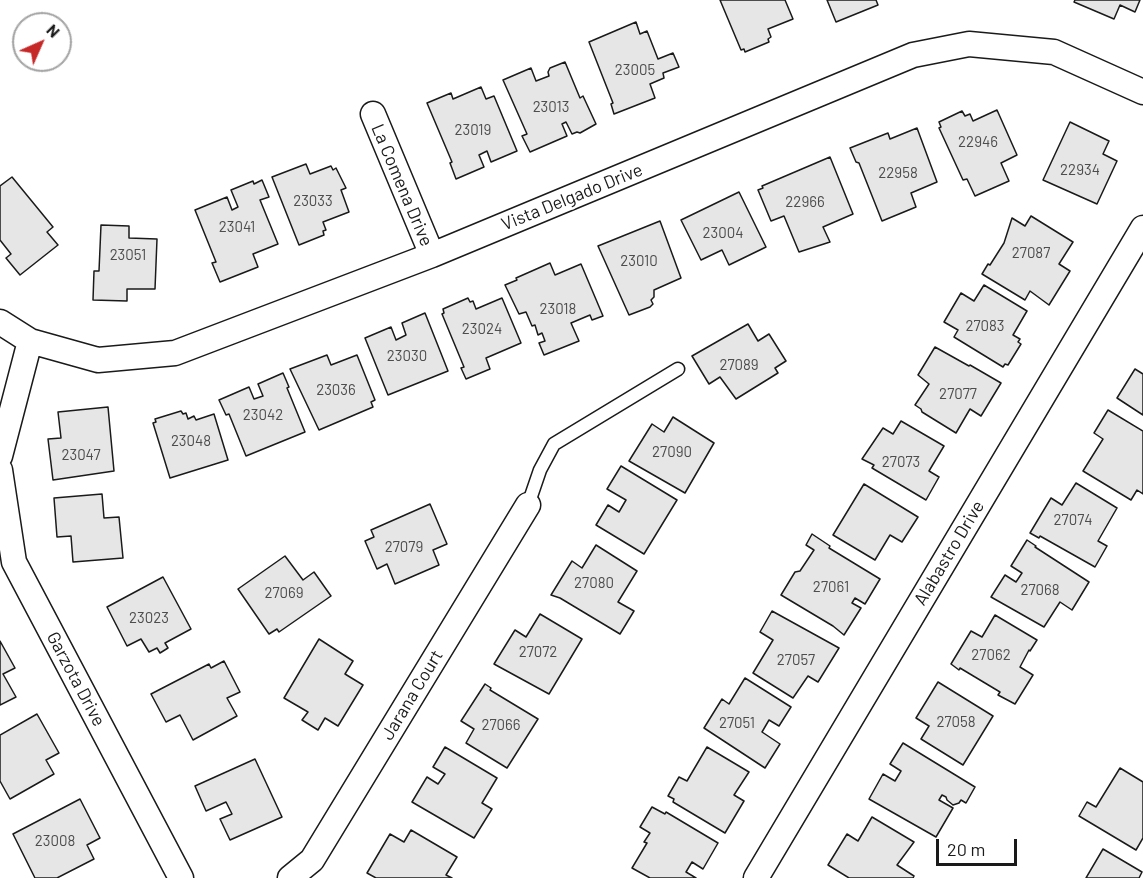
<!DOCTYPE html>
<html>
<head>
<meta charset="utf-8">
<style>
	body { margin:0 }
	#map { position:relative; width:1143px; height:878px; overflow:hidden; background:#fff; font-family:Barlow,sans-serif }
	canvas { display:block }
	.north { position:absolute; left:12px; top:12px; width:60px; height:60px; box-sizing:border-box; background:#fff; border:2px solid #a3a3a3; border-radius:50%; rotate:45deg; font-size:16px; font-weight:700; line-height:24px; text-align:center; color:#1a1a1a }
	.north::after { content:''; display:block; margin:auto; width:21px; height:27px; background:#c62828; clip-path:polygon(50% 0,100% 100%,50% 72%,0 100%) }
	.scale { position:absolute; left:936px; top:839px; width:81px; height:27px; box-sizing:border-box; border:3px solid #1a1a1a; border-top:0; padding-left:8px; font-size:18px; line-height:21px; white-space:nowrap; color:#1a1a1a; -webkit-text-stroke:4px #fff; paint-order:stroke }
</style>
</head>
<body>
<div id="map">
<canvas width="1143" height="878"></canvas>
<div class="north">N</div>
<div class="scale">20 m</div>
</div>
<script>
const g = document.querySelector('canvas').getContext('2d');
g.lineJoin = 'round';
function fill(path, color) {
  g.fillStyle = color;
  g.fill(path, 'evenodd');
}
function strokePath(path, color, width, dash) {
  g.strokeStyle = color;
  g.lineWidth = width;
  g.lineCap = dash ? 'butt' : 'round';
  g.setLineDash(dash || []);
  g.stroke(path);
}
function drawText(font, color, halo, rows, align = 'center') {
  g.font = font + ' Barlow,sans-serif';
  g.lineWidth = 4.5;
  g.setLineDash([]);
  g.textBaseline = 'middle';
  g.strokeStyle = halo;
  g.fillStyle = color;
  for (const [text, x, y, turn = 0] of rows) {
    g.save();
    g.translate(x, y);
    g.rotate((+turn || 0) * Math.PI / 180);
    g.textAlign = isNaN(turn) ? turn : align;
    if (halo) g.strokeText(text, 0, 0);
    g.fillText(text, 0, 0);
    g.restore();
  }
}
const building = new Path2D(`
	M720,0H785L793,19L768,29L771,37L768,39L769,42L745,52L744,49L741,50Z
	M827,0H876L878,5L836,22Z
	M1075,0H1140L1135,12L1120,5L1114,19L1074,2Z
	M636,22L640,34L647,31L658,59L673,53L679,67L663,73L664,78L650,84L655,98L614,114L611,104L613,103L589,42Z
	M565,62L580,98L583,96L596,124L580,133L577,132L572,134L566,122L562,124L567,136L530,152L522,136L527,134L503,80L531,68L536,81L549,76L548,72L550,68Z
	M481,87L486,99L494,96L517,151L491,162L487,151L479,155L484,167L456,179L450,163L452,162L427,103L451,93L453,99Z
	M997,110L1017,155L1001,163L1009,181L975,196L967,179L963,180L939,128L941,127L939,122L962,111L965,116L970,114L973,121Z
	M1070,122L1109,141L1103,154L1117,161L1097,204L1043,180Z
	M917,128L937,182L911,193L916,207L882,221L859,163L856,162L850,148L888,133L890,139Z
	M830,157L853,214L823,227L830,242L799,252L784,216L771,221L758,190L763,188L762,186Z
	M306,164L310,174L331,166L333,170L336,168L346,188L341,190L349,212L323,222L326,230L323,231L324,235L299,245L272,177Z
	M12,177L53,227L47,232L58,245L20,275L6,258L11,254L0,240V186Z
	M262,180L269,197L260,200L278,244L253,254L258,267L220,282L212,263L216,262L195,210L227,197L232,210L238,207L231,190L253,181L254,184Z
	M739,192L766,247L729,265L722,250L701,260L681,220Z
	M1031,216L1073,242L1059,264L1070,271L1049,305L1030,291L1025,300L982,274L988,264L990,265L1004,243L1012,218L1025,226Z
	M660,221L681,278L654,290V297L651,300L653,304L650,307L629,315L598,246Z
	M101,225L129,226V238L157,239L155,289H127V301L93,300L94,271H99Z
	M550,263L555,275L581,264L603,316L592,320L590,315L571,323L579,341L544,355L539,343L545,341L542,333L538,335L535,325L532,326L526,312L519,314L505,285L517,280L516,278Z
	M984,285L1027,311L1013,335L1020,339L1018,342L1021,344L1008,365L1005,364L1003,367L954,337L958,330L944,322L961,293L974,301Z
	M468,298L470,302L473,301L476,309L502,298L521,343L486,358L490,369L466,379L461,368L464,367L442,314L444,313L443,309Z
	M425,313L448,371L388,395L365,338L391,327L396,340L406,335L402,323Z
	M748,324L758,341L769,334L786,361L775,368L778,373L736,399L720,377L709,384L692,356Z
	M935,347L969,366L970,365L1001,383L981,416L970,409L956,433L922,412L921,409L915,405L929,384L918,375Z
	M327,355L331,365L357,355L375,400L371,402L373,407L319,430L290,369Z
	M1135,369L1143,374V415L1117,398Z
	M283,373L289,387L287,388L305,432L246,456L229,414L226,415L219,400L249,387L254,399L263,396L258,384Z
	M108,407L114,471L53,480L48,439L61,438L58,412Z
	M1108,410L1143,431V494L1137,490L1131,500L1083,471L1103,439L1094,433Z
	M181,411L183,414L186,413L188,419L194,416L196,420L214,414L228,460L170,478L153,423L156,422L155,419Z
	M673,417L714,443L685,493L629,461L652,424L664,432Z
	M901,421L944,446L929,471L939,477L926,500L872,468L874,465L862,459L883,428L893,434Z
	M621,466L677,500L644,554L596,525L608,505L619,512L626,500L607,489Z
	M1076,483L1117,508L1098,541L1107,546L1095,567L1040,536L1039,538L1030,533L1051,498L1062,505Z
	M864,484L918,517L902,542L890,535L875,560L833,535Z
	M102,494L104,518L119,517L123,558L73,562L71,536L57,537L54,498Z
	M430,504L447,544L433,550L439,565L395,584L387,564L377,569L365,541L374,537L371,530Z
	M812,534L830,546L829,548L880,579L865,604L855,598L852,603L861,608L844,635L833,626L781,595L795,572L800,571L814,550L806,545Z
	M1027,540L1036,546L1035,547L1089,582L1072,610L1060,602L1044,627L991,597L1005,575L1016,582L1022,573L1011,566Z
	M596,545L637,571L618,602L634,611L620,634L560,598L551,595L572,561L582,568Z
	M285,556L303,580L314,572L331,596L279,632L277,629L269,634L238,589Z
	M163,577L191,629L165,643L168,648L160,653L157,648L149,652L141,639L127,646L107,607Z
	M772,611L839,648L818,682L808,676L793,698L753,673L773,640L760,632Z
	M540,614L582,639L549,694L494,664L515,630L526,637Z
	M995,615L1037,640L1030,651L1029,650L1020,667L1033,675L1015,704L998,695L1000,692L960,668L959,670L951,664L971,631L982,637Z
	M319,639L353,661L345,674L363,685L338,726L325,718L318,730L302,720L308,712L284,698Z
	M0,641L15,668L3,674L16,697L0,705Z
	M224,661L240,692L227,698L237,716L193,740L180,715L166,722L151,694L209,664L211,668Z
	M745,678L791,707L779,726L769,720L762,732L780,744L765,768L704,728L722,699L729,704Z
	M938,682L993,716L963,765L921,739L929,726L916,718Z
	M485,684L491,688L490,690L538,719L507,768L466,743L474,729L461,721Z
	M37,714L59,753L46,760L54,774L10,799L0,781V735Z
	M903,743L975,787L966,803L961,800L959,803L953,805L947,800L946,797L942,795L939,800L953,808L936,837L869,799L883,774L895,781L901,771L890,764Z
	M445,747L497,778L482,803L492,809L474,838L412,802L427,777L438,784L445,774L433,767Z
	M707,747L749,772L734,795L744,801L725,833L673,802L674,799L668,796L679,777L687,781Z
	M255,759L282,817L230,840L220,819L232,814L226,802L206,811L195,786Z
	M1120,768L1143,782V838L1136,850L1079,816L1087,802L1096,807Z
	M80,799L100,838L87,845L94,859L57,878H35L13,834Z
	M652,807L665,814L666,812L718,843L703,869L692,862L686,872L696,878H650L632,868L647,843L644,842L650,833L640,827Z
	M872,817L914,842L897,865L914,876L913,878H849L828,865L847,834L858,841Z
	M411,830L457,857L446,875L452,878H376L367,873L390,834L404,842Z
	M1103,849L1142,872L1139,878H1086Z`);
const service = new Path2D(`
	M528,505L540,470L554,444L678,369`);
const minor = new Path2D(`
	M373,114L432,255
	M0,322L30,341L98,360L175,353L432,255L913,55L969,44L1054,52L1143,92
	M0,456L30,341
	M0,470L14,562L181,878
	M290,878L312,860L528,505
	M756,878L1143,228`);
const numberNames = [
	["23005",635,70],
	["23013",551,107],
	["23019",473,130],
	["22946",978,142],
	["22934",1080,170],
	["22958",898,173],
	["23033",313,201],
	["22966",805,202],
	["23041",237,227],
	["23004",723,233],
	["27087",1031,253],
	["23051",128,255],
	["23010",639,261],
	["23018",558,309],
	["27083",985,326],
	["23024",482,329],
	["23030",407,356],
	["27089",739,365],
	["23036",336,390],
	["27077",958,394],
	["23042",263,415],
	["23048",191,441],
	["27090",672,452],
	["23047",81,455],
	["27073",901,462],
	["27074",1073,520],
	["27079",404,547],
	["27080",594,583],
	["27061",831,587],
	["27068",1040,590],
	["27069",284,593],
	["23023",149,618],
	["27072",538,652],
	["27062",991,655],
	["27057",796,660],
	["27058",956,722],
	["27051",737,723],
	["27066",501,725],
	["23008",55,841]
];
const streetNames = [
	["La Comena Drive",402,185,67],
	["Vista Delgado Drive",572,197,-22],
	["Alabastro Drive",949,553,-59],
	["Garzota Drive",76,679,62],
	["Jarana Court",412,695,-59]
];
fill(building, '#e6e6e6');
strokePath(building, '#1a1a1a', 1.5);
strokePath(service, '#1a1a1a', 15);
strokePath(minor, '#1a1a1a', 27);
strokePath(service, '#fff', 12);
strokePath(minor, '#fff', 24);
drawText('15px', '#4d4d4d', null, numberNames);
drawText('18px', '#1a1a1a', '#fff', streetNames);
</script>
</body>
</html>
